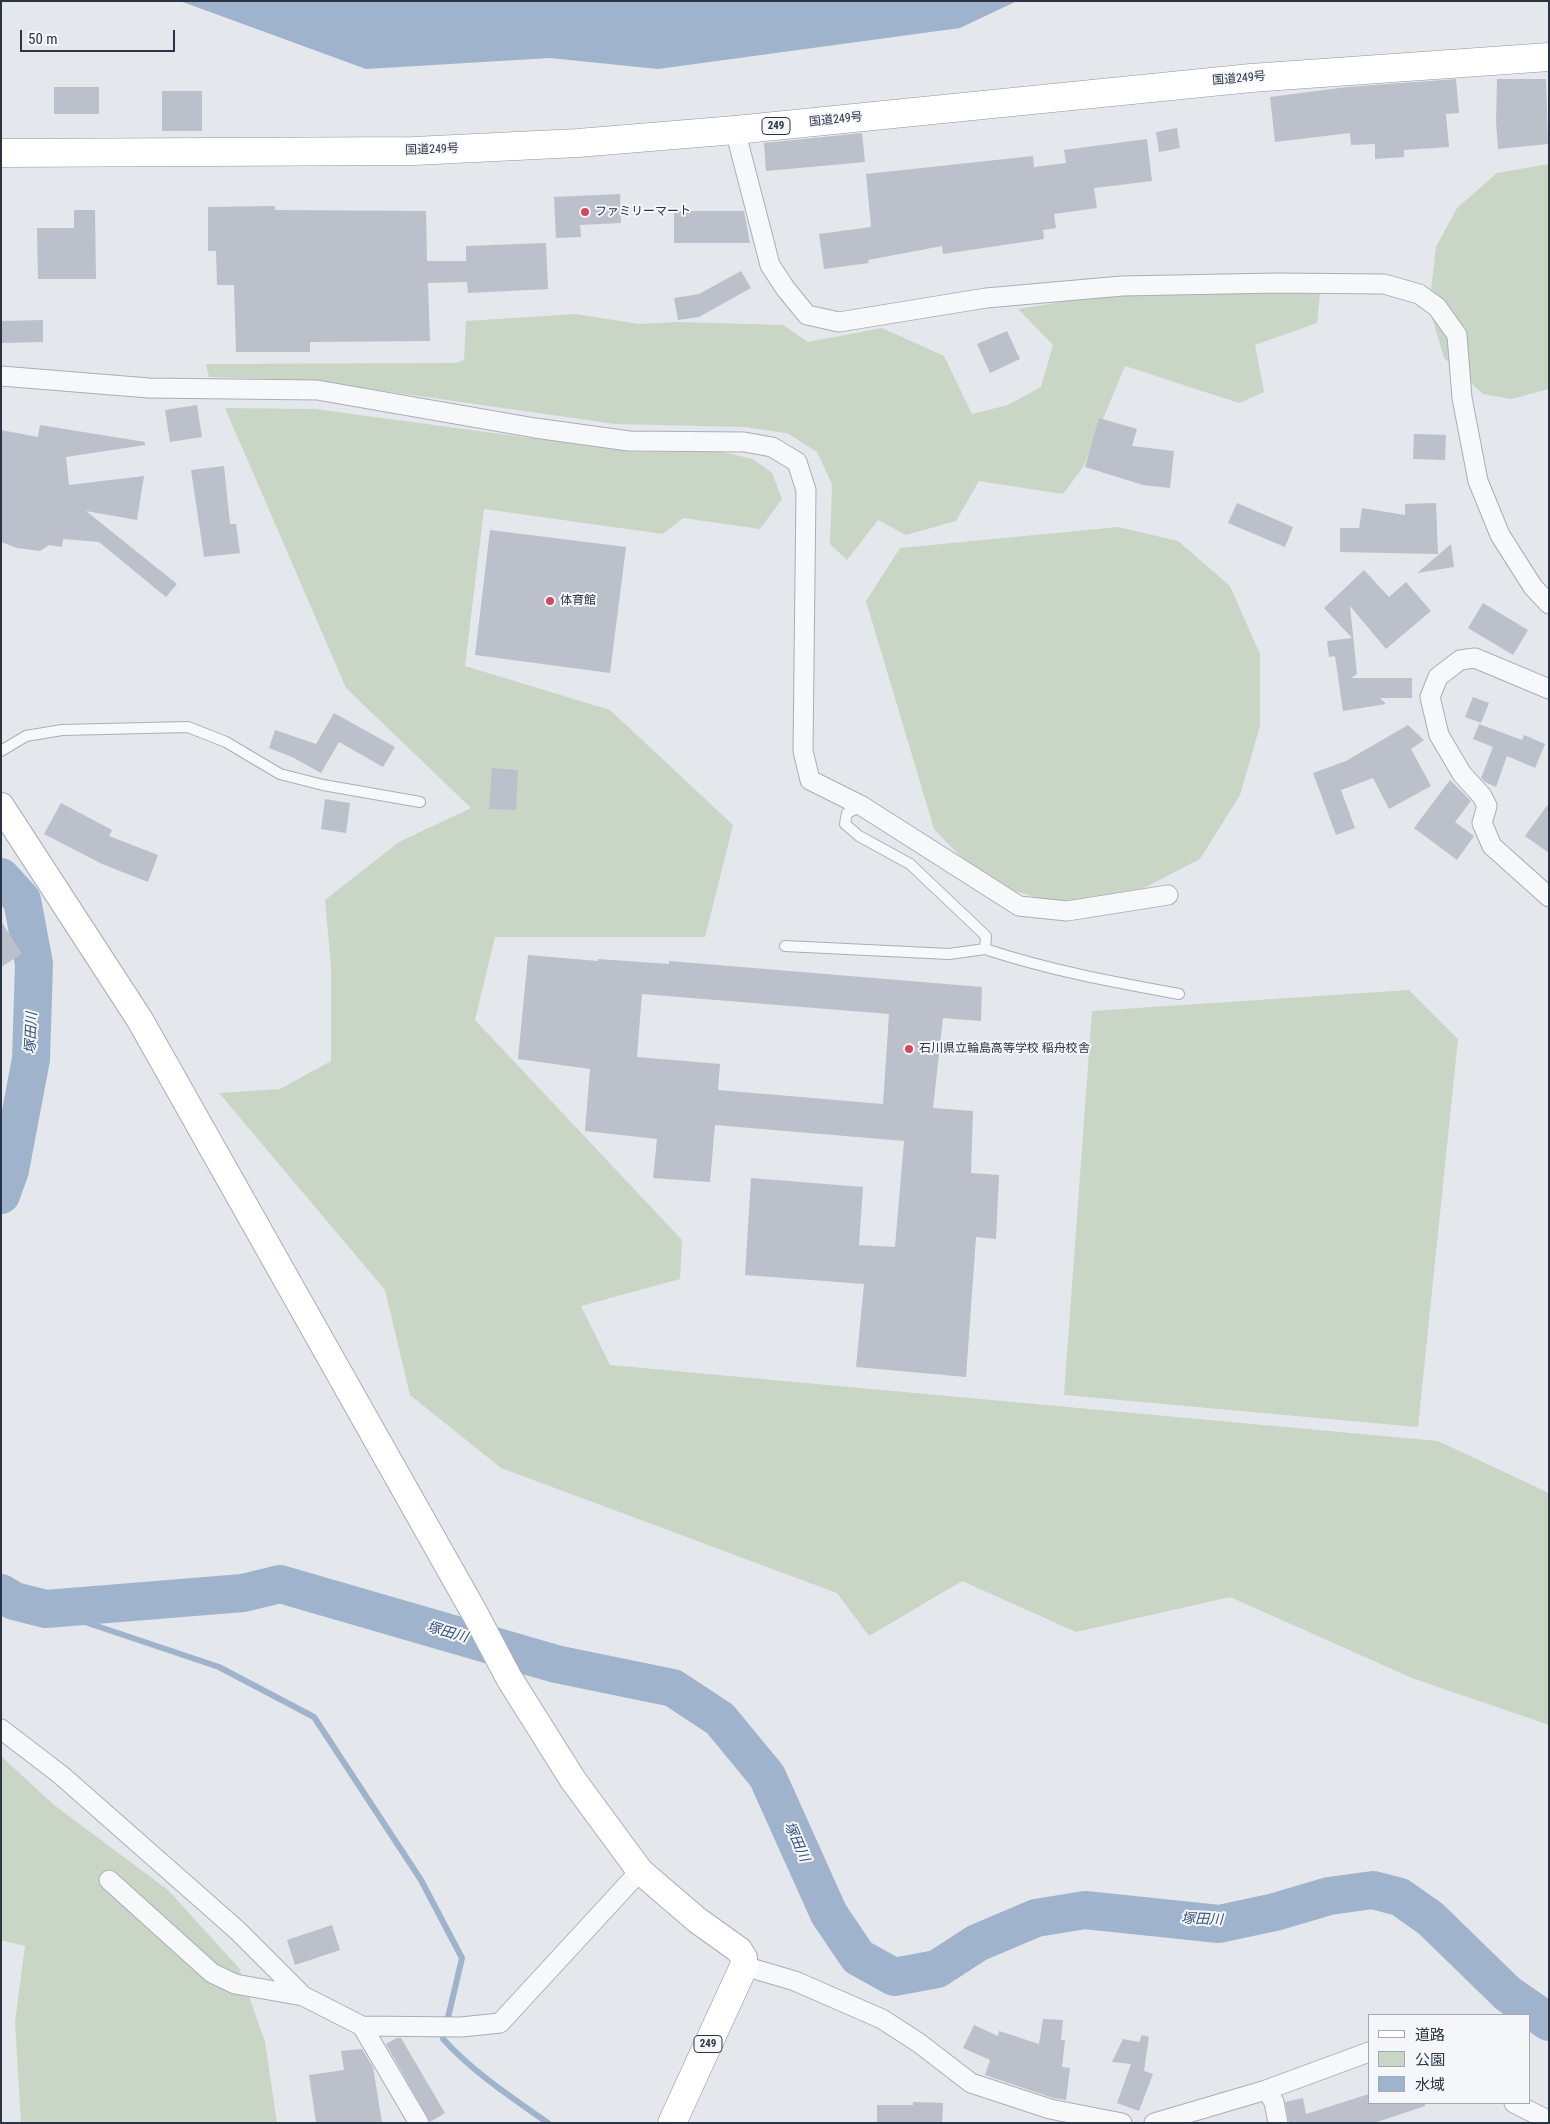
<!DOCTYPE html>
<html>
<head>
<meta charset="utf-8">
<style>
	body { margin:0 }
	#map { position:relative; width:1550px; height:2124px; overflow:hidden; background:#e4e7ec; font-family:"Roboto Condensed","Noto Sans JP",sans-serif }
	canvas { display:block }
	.frame { position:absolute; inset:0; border:2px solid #2b3445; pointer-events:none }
	.legend { position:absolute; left:1368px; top:2014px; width:162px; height:90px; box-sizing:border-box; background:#f4f6f9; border:1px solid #a4a8b1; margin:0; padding:6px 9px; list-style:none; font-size:15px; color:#2b3445 }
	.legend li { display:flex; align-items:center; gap:10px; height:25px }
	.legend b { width:25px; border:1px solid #a4a8b1 }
	.scale { position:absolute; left:20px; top:30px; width:155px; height:22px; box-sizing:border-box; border:2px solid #2b3445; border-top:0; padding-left:6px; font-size:15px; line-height:18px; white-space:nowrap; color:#2b3445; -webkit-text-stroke:4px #f4f6f9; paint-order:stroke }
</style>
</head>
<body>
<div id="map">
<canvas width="1550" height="2124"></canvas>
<div class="frame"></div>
<ul class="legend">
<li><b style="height:6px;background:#fff"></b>道路</li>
<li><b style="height:14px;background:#c9d6c5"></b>公園</li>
<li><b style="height:14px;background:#9fb4cc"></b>水域</li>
</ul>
<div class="scale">50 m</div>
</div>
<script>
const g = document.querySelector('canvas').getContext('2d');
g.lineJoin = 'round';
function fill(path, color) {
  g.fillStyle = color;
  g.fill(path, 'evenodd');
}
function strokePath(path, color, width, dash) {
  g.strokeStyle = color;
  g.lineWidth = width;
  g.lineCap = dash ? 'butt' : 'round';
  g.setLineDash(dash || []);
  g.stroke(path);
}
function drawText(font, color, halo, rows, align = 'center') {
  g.font = font + ' "Roboto Condensed","Noto Sans JP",sans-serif';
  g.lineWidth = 4;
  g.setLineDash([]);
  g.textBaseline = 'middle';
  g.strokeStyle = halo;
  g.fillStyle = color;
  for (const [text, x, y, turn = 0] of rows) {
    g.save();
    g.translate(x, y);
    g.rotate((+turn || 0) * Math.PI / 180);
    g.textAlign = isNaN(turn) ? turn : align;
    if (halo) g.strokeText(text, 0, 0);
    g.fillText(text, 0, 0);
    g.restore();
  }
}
const green = new Path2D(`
	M1549,164V389L1511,399L1483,394L1444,358L1429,307L1436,247L1457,208L1497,173Z
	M1110,294H1320L1317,323L1255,345L1264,392L1239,403L1125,366L1083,467L1063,494L979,481L956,521L906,535L878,520L847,560L830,544L832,484L817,452L787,433L744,427L615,424L307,380L209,377L206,364L456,363L464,360L466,321L576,314L639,324L677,322L783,325L808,342L882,328L944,356L972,414L1008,405L1041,387L1053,345L1018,309Z
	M225,408L315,409L635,452H722L753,459L772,473L782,499L760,529L683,518L663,534L484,509L465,666L610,710L733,825L705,937H495L475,1020L682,1240L680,1279L581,1306L610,1365L1438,1441L1549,1493V1725L1412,1678L1230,1597L1076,1632L962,1581L869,1636L837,1593L501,1468L410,1395L385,1290L219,1093L280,1089L331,1061V967L325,900L399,842L471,808L346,688Z
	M1118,527L1178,541L1230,586L1260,654V726L1240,795L1200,859L1142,889L1058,904L985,882L934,829L866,601L900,548Z
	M1409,990L1458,1039L1418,1427L1064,1395L1092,1011Z
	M1,1756L54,1805L168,1890L239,1968L265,2042L277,2123H21L15,2022L25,1946L1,1940Z`);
const water = new Path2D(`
	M180,1H1017L960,28L658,69L550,58L366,69Z`);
const stream = new Path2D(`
	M46,1609L219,1667L314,1717L421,1880L462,1958L443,2039C474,2073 511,2097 548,2123`);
const river = new Path2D(`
	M1,877L22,900L34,964L31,1059L10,1170L1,1195
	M1,1593L14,1601L46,1609L243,1593L280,1584L556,1664L673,1688L720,1719L767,1776L829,1914L858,1957L894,1977L937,1969L977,1943L1036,1918L1085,1910L1219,1924L1275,1912L1329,1896L1373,1890L1400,1897L1431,1919L1508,1994L1549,2022`);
const building = new Path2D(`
	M1456,79L1459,113L1446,114L1449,147L1404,150V157L1375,159V144L1351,145L1350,133L1275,142L1270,97L1347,87Z
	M1497,79H1546L1548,144L1498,149L1496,122Z
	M54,87H99V114H54Z
	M162,91H202V131H162Z
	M1177,128L1180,148L1159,152L1156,132Z
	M862,133L865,162L766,171L764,143Z
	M1147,139L1152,181L1094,188L1097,208L1054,214L1056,228L1043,230L1044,239L943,254L942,246L868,260L869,263L824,269L819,234L871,227L866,174L1033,156L1034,167L1066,163L1064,150Z
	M620,194L621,223L580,225L581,237L556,238L554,197Z
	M275,206V210L426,211L427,261H466V246L546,243L548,289L468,293L467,282L428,283L430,341L310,342V352H236L234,285H217L216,251H208V207Z
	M74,210H95L96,279H38L37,228H74Z
	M674,211H744L750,243H674Z
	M741,271L751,288L699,317L678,320L674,298L699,294Z
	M43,320V342L1,343V321Z
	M1007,331L1020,359L990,373L977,344Z
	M197,405L202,437L170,442L165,410Z
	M1099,418L1137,429L1132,446L1174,451L1170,488L1143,485L1085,467Z
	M40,425L145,442V445L66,457L69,485L144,476L137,520L86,511L177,584L166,597L99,542L63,539L62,547L49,545L40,551L17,548L1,542V430L38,437Z
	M1414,434L1446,435L1445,460L1413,459Z
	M224,466L230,524H236L240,553L204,557L191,470Z
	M1237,503L1293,527L1285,547L1228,523Z
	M1436,503L1438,554L1340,552V528H1359L1362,508L1405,515V504Z
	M490,530L626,547L610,673L475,655Z
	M1451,544L1454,567L1417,573Z
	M1364,570L1389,597L1406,582L1431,611L1386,649L1350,606L1357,674L1351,678H1412V698H1380L1386,704L1343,711L1335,656L1329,657L1327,641L1352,638L1324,608Z
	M1483,603L1528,630L1513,655L1468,628Z
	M1473,697L1489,703L1481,723L1465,717Z
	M334,713L395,747L383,767L339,742L321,773L292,757L269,748L275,730L316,744Z
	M1479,724L1522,740L1524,735L1545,744L1535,768L1507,756L1496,787L1485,782L1481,778L1493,747L1473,739Z
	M1408,725L1424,740L1411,749L1431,786L1389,809L1373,778L1341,790L1355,828L1336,835L1313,773L1346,761Z
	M492,768L518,770L516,810L489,809Z
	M1450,780L1471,801L1455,822L1474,836L1457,860L1414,828Z
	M325,799L350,803L346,833L321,829Z
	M61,803L112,830L109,836L158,855L148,882L102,864L44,834Z
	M1549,803V853L1525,836Z
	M1,921L22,954L1,967Z
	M528,955L598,961V959L669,964V961L982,987L981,1021L943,1018L933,1108L973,1111L971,1173L999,1175L996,1239L976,1237L966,1377L856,1367L864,1284L745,1275L751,1178L863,1187L859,1245L895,1247L904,1141L715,1125L710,1182L653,1178L657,1139L585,1131L590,1069L518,1059ZM642,994L889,1014L883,1104L718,1090L720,1064L637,1057Z
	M332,1925L340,1950L295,1965L287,1940Z
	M1043,2019L1063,2020L1061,2040H1065L1062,2067L1070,2068L1066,2100L1053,2098L985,2075L990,2060L963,2048L974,2025L998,2036L999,2031L1039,2044Z
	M1142,2035L1149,2037L1144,2071L1153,2074L1139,2111L1117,2103L1131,2064L1112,2062L1123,2039L1139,2042Z
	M397,2038H401L445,2113L430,2122L386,2044Z
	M362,2049L373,2067L382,2123H316L309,2075L344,2070L341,2051Z
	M1369,2094V2103H1425V2106L1374,2123H1289L1285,2102L1303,2098L1306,2114Z
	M913,2102L943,2103L942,2123H877V2105H913Z`);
const lane = new Path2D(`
	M1,751L26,736L62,730L188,727L226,742L280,774L323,785L420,802
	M785,946L949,954L985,949L986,936L910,864L859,836L845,824L847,813L862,806
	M985,949C1048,970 1113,982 1179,994`);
const street = new Path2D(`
	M735,130L770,265L785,288L807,315L839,322L986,298L1122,286L1277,283L1384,284L1419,294L1437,307L1457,335L1462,398L1478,481L1500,535L1533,587L1549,604
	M1,376L149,388L317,390L535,428L629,441L744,442L772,447L797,462L806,490L803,751L810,780L862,806L1019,906L1067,911L1168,895
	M1549,689L1475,658L1460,660L1438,677L1430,697L1439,735L1462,774L1482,796L1487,806L1482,823L1492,846L1549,897
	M1,1729L61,1775L237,1930L303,1996
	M109,1880L212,1973L235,1984L303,1996L362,2026L461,2027L500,2023L640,1871
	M744,1966L795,1981L882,2019L919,2043L971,2083L1050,2109L1122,2123
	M362,2026L419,2123
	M1266,2090L1274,2102L1278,2123
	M1514,2103L1549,2121
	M1154,2123L1266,2090L1369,2052`);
const secondary = new Path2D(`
	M1,806L140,1020L474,1612L509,1678L573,1780L640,1871L697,1920L739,1950L744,1958V1966`);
const highway = new Path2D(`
	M1,153L414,151L578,143L735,130L1251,78L1549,57
	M672,2123L744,1966`);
const markers = [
	[585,212,5,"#d1495b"],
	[550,601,5,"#d1495b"],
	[909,1049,5,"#d1495b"]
];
const shields = [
	[776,126,28],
	[708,2044,28]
];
const shieldNames = [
	["249",776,126],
	["249",708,2044]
];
const streetNames = [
	["国道249号",1239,79,-5],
	["国道249号",836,120,-6],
	["国道249号",432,150,-2]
];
const poiNames = [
	["ファミリーマート",595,212],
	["体育館",560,601],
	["石川県立輪島高等学校 稲舟校舎",919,1049]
];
const waterNames = [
	["塚田川",32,1033,-88],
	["塚田川",447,1633,16],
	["塚田川",796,1842,66],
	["塚田川",1202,1920,2]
];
fill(green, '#c9d6c5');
fill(water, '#9fb4cc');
strokePath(stream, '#9fb4cc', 6);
strokePath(river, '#9fb4cc', 38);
fill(building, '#bbc0ca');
strokePath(lane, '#a9aeb7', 12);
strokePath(street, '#a9aeb7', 21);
strokePath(secondary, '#a9aeb7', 28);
strokePath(highway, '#8b94a3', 29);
strokePath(lane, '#f7f8fa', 10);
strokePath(street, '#f7f8fa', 19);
strokePath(secondary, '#fff', 26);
strokePath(highway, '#fff', 28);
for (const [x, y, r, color] of markers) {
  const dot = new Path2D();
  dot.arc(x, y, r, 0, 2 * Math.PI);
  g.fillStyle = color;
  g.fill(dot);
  strokePath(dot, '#f4f6f9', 2);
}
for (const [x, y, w] of shields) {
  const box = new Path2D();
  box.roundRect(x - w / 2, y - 8.5, w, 17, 4);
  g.fillStyle = '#f4f6f9';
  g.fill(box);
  strokePath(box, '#2b3445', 1);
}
drawText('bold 11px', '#2b3445', null, shieldNames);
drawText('12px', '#2b3445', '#f4f6f9', streetNames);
drawText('12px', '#2b3445', '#f4f6f9', poiNames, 'left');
drawText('italic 14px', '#34527a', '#f4f6f9', waterNames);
</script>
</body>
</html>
